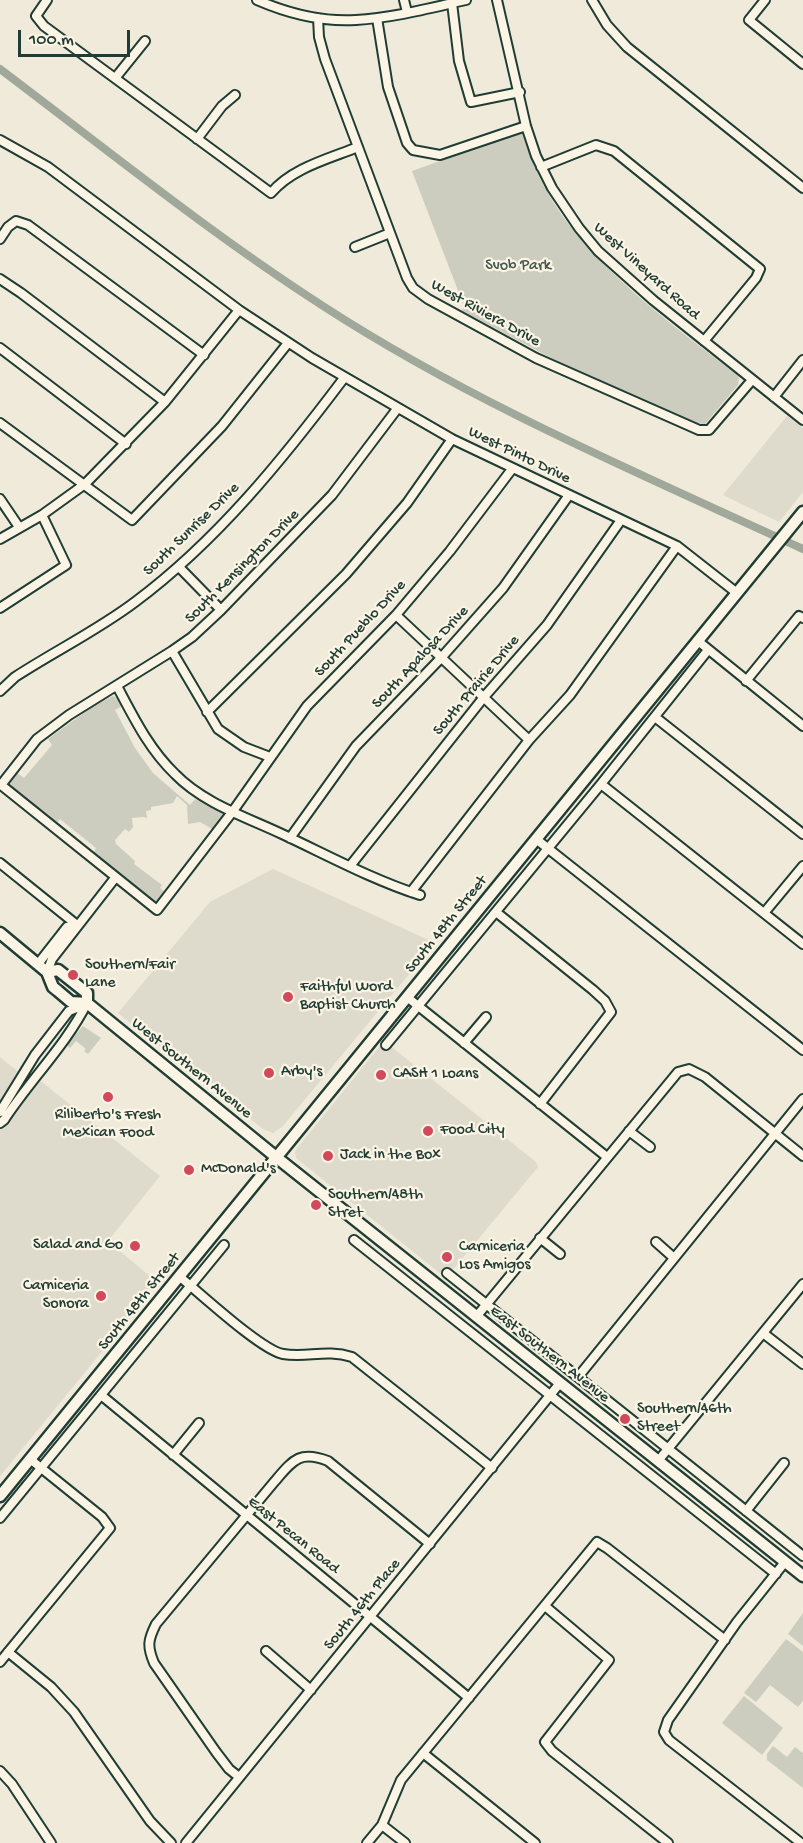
<!DOCTYPE html>
<html>
<head>
<meta charset="utf-8">
<style>
	body { margin:0 }
	#map { position:relative; width:803px; height:1843px; overflow:hidden; background:#efeada; font-family:"Gochi Hand",sans-serif }
	canvas { display:block }
	.scale { position:absolute; left:18px; top:30px; width:112px; height:27px; box-sizing:border-box; border:3px solid #1f3d34; border-top:0; padding-left:8px; font-size:18px; line-height:21px; white-space:nowrap; color:#1f3d34; -webkit-text-stroke:4px #fcf5e5; paint-order:stroke }
</style>
</head>
<body>
<div id="map">
<canvas width="803" height="1843"></canvas>
<div class="scale">100 m</div>
</div>
<script>
const g = document.querySelector('canvas').getContext('2d');
g.lineJoin = 'round';
function fill(path, color) {
  g.fillStyle = color;
  g.fill(path, 'evenodd');
}
function strokePath(path, color, width, dash) {
  g.strokeStyle = color;
  g.lineWidth = width;
  g.lineCap = dash ? 'butt' : 'round';
  g.setLineDash(dash || []);
  g.stroke(path);
}
function drawText(font, color, halo, rows, align = 'center') {
  g.font = font + ' "Gochi Hand",sans-serif';
  g.lineWidth = 4.5;
  g.setLineDash([]);
  g.textBaseline = 'middle';
  g.strokeStyle = halo;
  g.fillStyle = color;
  for (const [text, x, y, turn = 0] of rows) {
    g.save();
    g.translate(x, y);
    g.rotate((+turn || 0) * Math.PI / 180);
    g.textAlign = isNaN(turn) ? turn : align;
    if (halo) g.strokeText(text, 0, 0);
    g.fillText(text, 0, 0);
    g.restore();
  }
}
const built = new Path2D(`
	M787,416L803,428V492L779,522L723,495Z
	M273,869L435,943L282,1127L273,1133L263,1129L118,1013L210,902Z
	M384,1041L536,1162L538,1167L446,1278L296,1158L295,1152L298,1147Z
	M0,1057L17,1071L38,1079L160,1176L108,1241L158,1283L0,1476Z`);
const green = new Path2D(`
	M521,132C529,154 537,175 549,195C590,266 673,325 737,375L739,378L738,385L705,424L696,423L555,360L462,311L464,306L412,171Z
	M113,696L117,698L122,706L115,710L135,748L153,773L190,805L195,799L225,815L214,830L200,822L188,824L187,805L177,796L173,803L151,807V810L146,811L147,818L143,817L132,818L133,827L129,832L125,829L115,840L116,844L135,861L134,864L162,885L160,888L166,893L156,902L93,854L96,848L60,819L55,825L10,787L9,783L16,772L24,778L52,745L48,739L92,707Z
	M83,1026L101,1038L88,1054L84,1051L86,1049L76,1041L70,1048L66,1045Z
	M803,1613V1646L788,1634Z
	M786,1639L803,1652V1701L798,1707L770,1685L756,1702L744,1693Z
	M744,1696L783,1728L762,1755L722,1723Z
	M773,1746L787,1757L795,1747L803,1753V1788L767,1760V1754Z`);
const canal = new Path2D(`
	M0,69C106,149 211,234 323,306C474,404 641,474 803,549`);
const minor = new Path2D(`
	M47,0L36,16L44,26L271,193C292,168 328,159 358,147
	M257,0C287,13 323,22 356,20C393,18 430,8 466,0
	M404,0L407,12
	M497,0L526,126L536,156L552,188L579,228L598,251L653,300L803,420
	M592,0L607,25L627,47L803,188
	M765,0L749,20L803,64
	M452,3L459,61L471,102L520,92
	M318,18L319,37L325,59L407,278L413,288L428,299L536,358L699,430H709L752,380
	M377,18L388,87L407,143L413,150L440,155L526,126
	M116,77L145,41
	M197,139L222,106L235,95
	M0,140L48,167L239,310L312,358L452,439L677,546L737,593
	M541,167L596,145L614,151L760,269L756,278L704,341
	M0,239L8,227L16,221L28,225L204,355
	M355,247L390,233
	M0,279L21,293L165,402
	M0,348L126,444
	M774,397L803,360
	M0,423L132,520L222,426L288,343
	M0,499L19,527
	M0,539L42,515L85,484L165,402L239,310
	M179,567L221,610
	M0,608L66,565L42,515
	M396,615L529,740
	M698,641L803,726
	M172,651L218,729L244,747L270,757
	M746,681L799,616L803,618
	M117,686C134,718 149,749 175,774C203,803 246,817 282,834C327,855 373,880 420,895
	M0,691L15,677C55,651 98,630 135,602C217,541 283,459 344,378
	M207,712L346,574L407,503L452,439
	M655,717L803,834
	M0,784L157,910L233,811L307,706L396,615L450,551L512,469
	M601,784L803,944
	M1,785L37,739L69,715L172,651L192,637L221,610L332,495L397,409
	M290,838L356,746L441,658L503,588L569,495
	M536,839L803,1050
	M0,863L77,925
	M350,866L484,697L547,625L621,520
	M411,892L529,740L570,695L677,546
	M496,912L593,990L605,1001L611,1012L540,1104
	M764,913L803,866
	M38,964L67,927L77,925
	M47,972L52,959L115,878
	M407,997L607,1157
	M464,1043L486,1017
	M386,1045L601,784L708,650
	M0,1112L35,1055L69,1011L86,1004
	M0,1123L4,1120C30,1080 66,1045 87,1003
	M629,1131L650,1147
	M540,1238L560,1254
	M354,1240L776,1574
	M656,1242L674,1258
	M447,1273L803,1556
	M180,1277C200,1293 261,1350 283,1354C307,1358 326,1349 352,1357L492,1468
	M476,1317L678,1072L689,1069L705,1077L803,1156
	M763,1333L803,1364
	M578,1377L803,1099
	M101,1395L469,1698
	M173,1455L199,1423
	M658,1461L803,1284
	M746,1511L784,1463
	M0,1518L224,1245
	M785,1562L737,1622L668,1720L664,1732L669,1740L801,1843
	M545,1606L609,1660L545,1742L552,1751L668,1843
	M266,1651L311,1690
	M8,1652L51,1687L74,1712L150,1821L171,1843
	M0,1662L110,1528L102,1517L30,1459
	M423,1753L535,1843
	M0,1771L12,1784L51,1843
	M239,1777L229,1769L216,1752L154,1663C147,1646 148,1640 156,1624L275,1481C293,1460 300,1450 328,1461L430,1544
	M382,1825L405,1843
	M186,1843L560,1383
	M367,1843L382,1825L401,1780L597,1542L607,1548L725,1640`);
const major = new Path2D(`
	M0,933L47,972L53,987L58,991L71,1002L87,1003L276,1157L803,1576
	M47,972L58,970L87,993V1003
	M0,1496L803,512`);
const markers = [
	[73,975,6,"#d1495b"],
	[288,997,6,"#d1495b"],
	[269,1073,6,"#d1495b"],
	[381,1075,6,"#d1495b"],
	[108,1097,6,"#d1495b"],
	[428,1131,6,"#d1495b"],
	[328,1156,6,"#d1495b"],
	[189,1170,6,"#d1495b"],
	[316,1205,6,"#d1495b"],
	[135,1246,6,"#d1495b"],
	[447,1257,6,"#d1495b"],
	[101,1296,6,"#d1495b"],
	[625,1419,6,"#d1495b"]
];
const parkNames = [
	["Svob Park",518,267]
];
const streetNames = [
	["West Vineyard Road",646,272,42],
	["West Riviera Drive",485,314,29],
	["West Pinto Drive",519,456,26],
	["South Sunrise Drive",192,530,-44],
	["South Kensington Drive",243,567,-45],
	["South Pueblo Drive",361,629,-47],
	["South Apalosa Drive",421,658,-47],
	["South Prairie Drive",477,686,-50],
	["South 48th Street",447,925,-51],
	["West Southern Avenue",191,1069,39],
	["South 48th Street",140,1302,-51],
	["East Southern Avenue",549,1355,38],
	["East Pecan Road",293,1536,39],
	["South 46th Place",363,1605,-51]
];
const poiNames = [
	["Southern/Fair",85,966],
	["Lane",85,984],
	["Faithful Word",300,988],
	["Baptist Church",300,1006],
	["Arby's",281,1073],
	["CASH 1 Loans",393,1075],
	["Riliberto's Fresh",108,1116,"center"],
	["Mexican Food",108,1134,"center"],
	["Food City",440,1131],
	["Jack in the Box",340,1156],
	["McDonald's",201,1170],
	["Southern/48th",328,1196],
	["Stret",328,1214],
	["Salad and Go",123,1246,"right"],
	["Carniceria",459,1248],
	["Los Amigos",459,1266],
	["Carniceria",89,1287,"right"],
	["Sonora",89,1305,"right"],
	["Southern/46th",637,1410],
	["Street",637,1428]
];
fill(built, '#dedbcc');
fill(green, '#cccdbf');
strokePath(canal, '#9fa89a', 8);
strokePath(minor, '#1f3d34', 12);
strokePath(major, '#1f3d34', 15);
strokePath(minor, '#fcf5e5', 8);
strokePath(major, '#fcf5e5', 10);
for (const [x, y, r, color] of markers) {
  const dot = new Path2D();
  dot.arc(x, y, r, 0, 2 * Math.PI);
  g.fillStyle = color;
  g.fill(dot);
  strokePath(dot, '#fcf5e5', 2);
}
drawText('16px', '#425a50', '#fcf5e5', parkNames);
drawText('16px', '#1f3d34', '#fcf5e5', streetNames);
drawText('16px', '#1f3d34', '#fcf5e5', poiNames, 'left');
</script>
</body>
</html>
